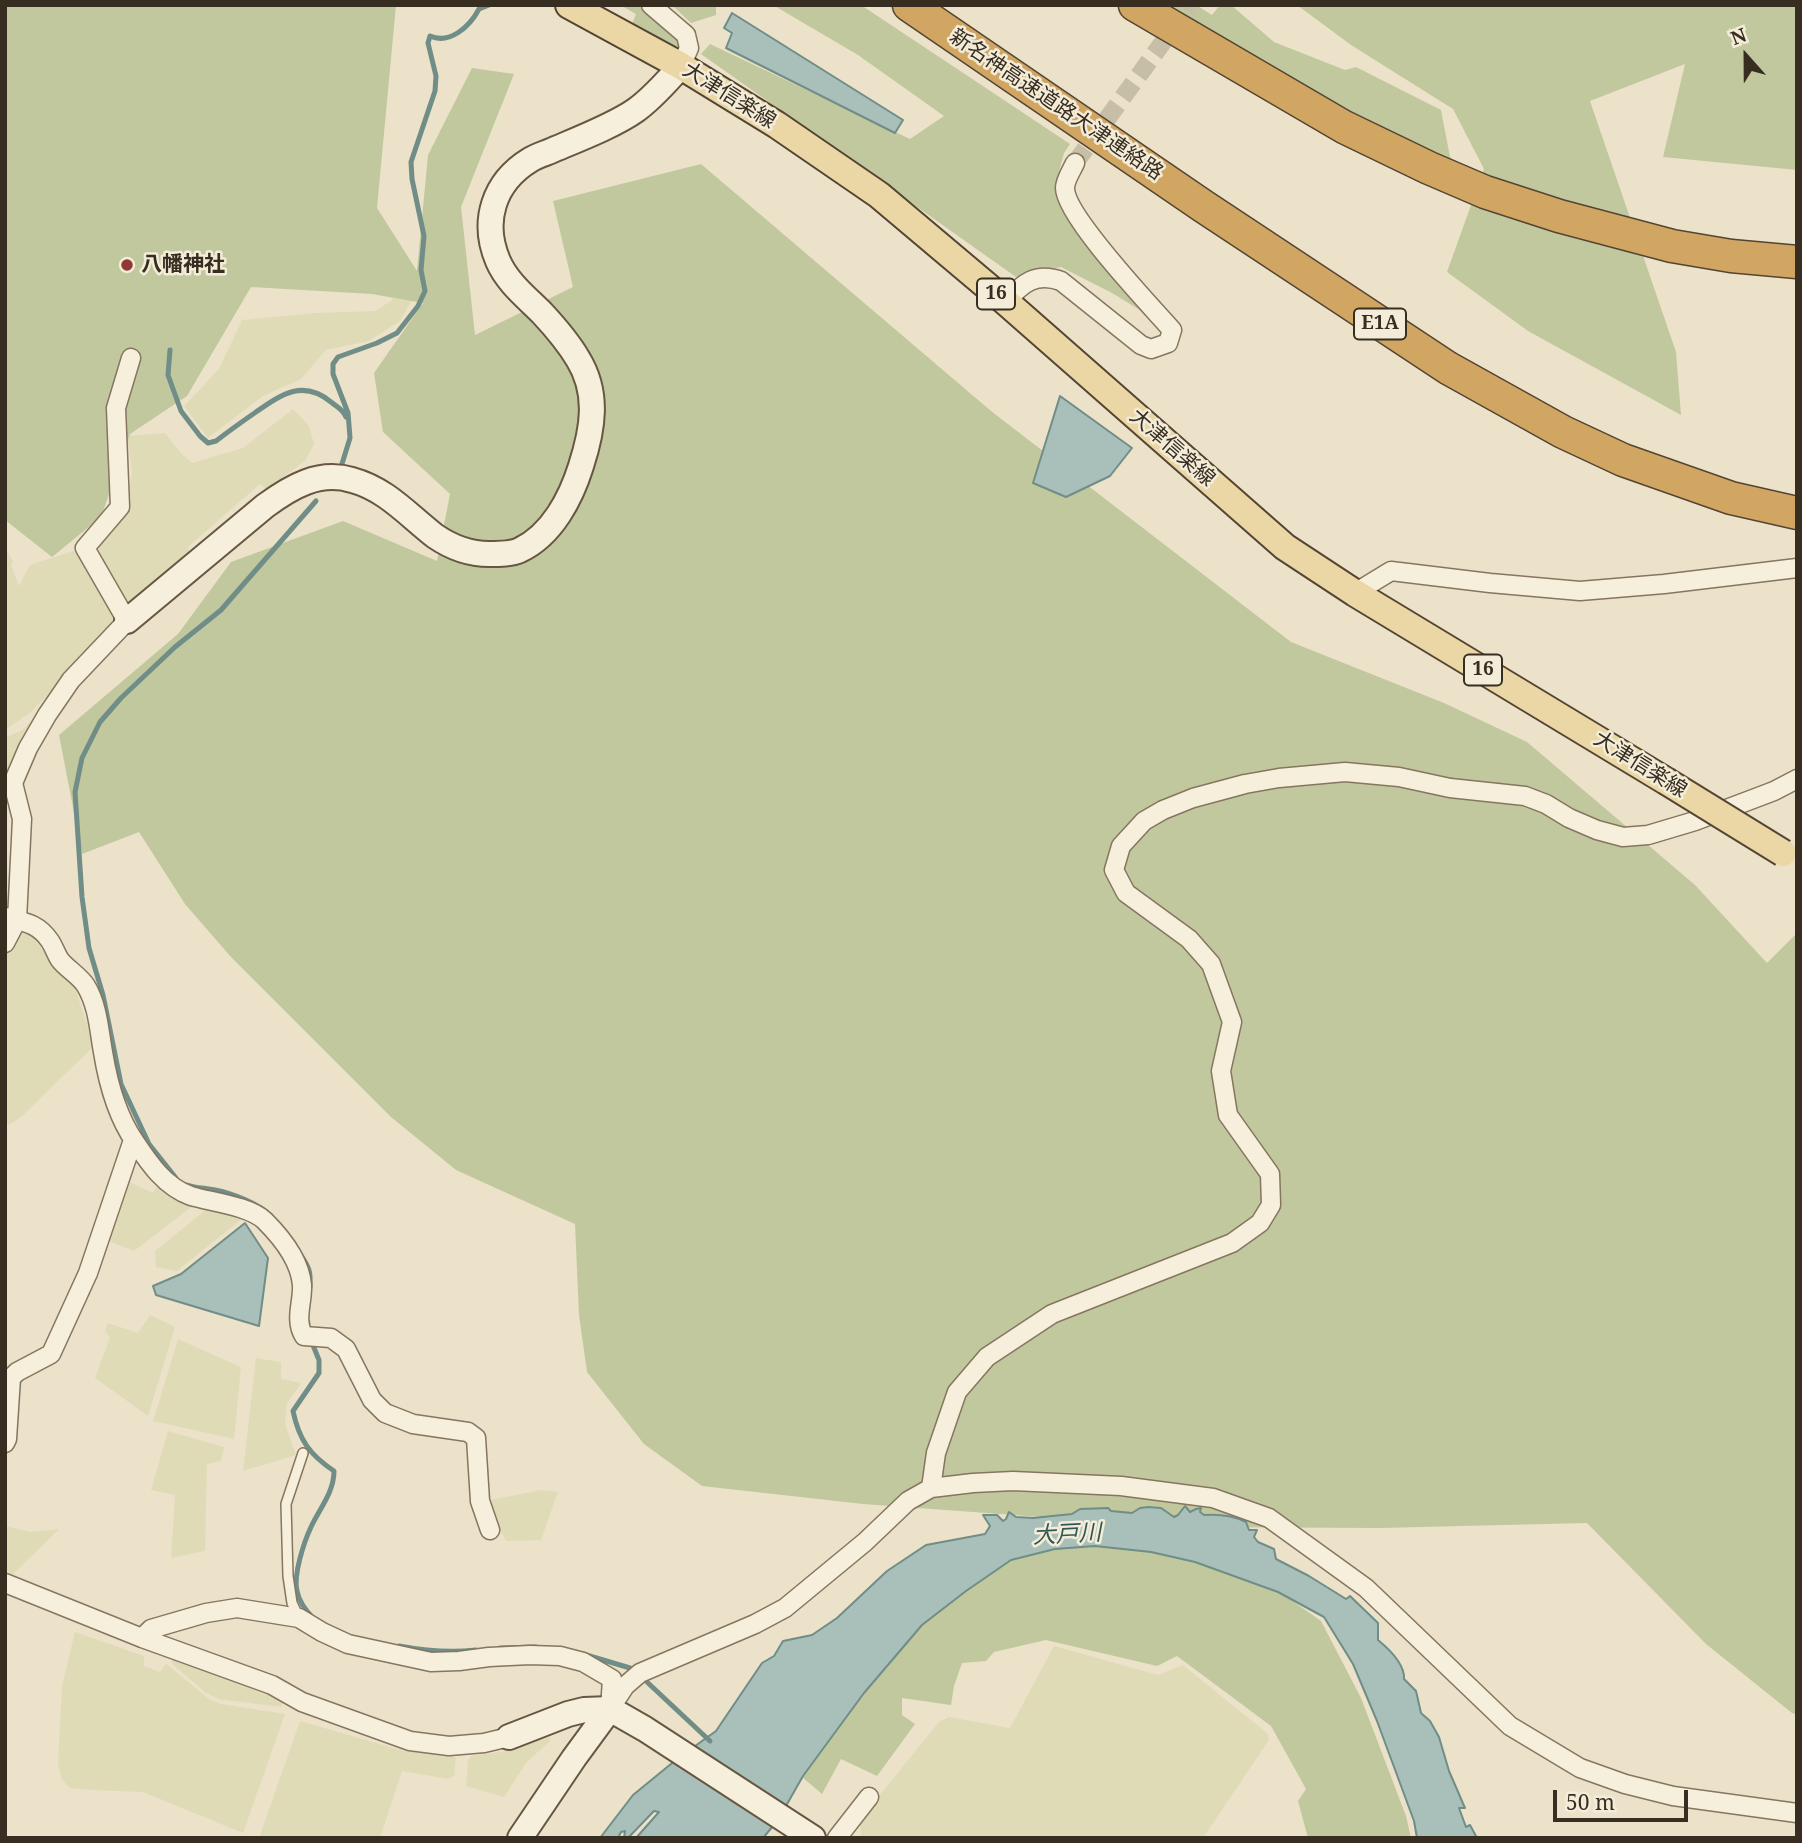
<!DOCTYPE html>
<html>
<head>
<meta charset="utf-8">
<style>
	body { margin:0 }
	#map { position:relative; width:1802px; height:1843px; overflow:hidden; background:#ebe2c9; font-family:"Noto Serif",serif }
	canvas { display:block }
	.frame { position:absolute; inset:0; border:7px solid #372d21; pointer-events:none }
	.north { position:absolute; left:1711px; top:21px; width:70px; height:70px; -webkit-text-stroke:5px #f3ecd8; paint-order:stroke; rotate:339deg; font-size:19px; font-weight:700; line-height:28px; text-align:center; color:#372d21 }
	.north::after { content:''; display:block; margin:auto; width:24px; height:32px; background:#372d21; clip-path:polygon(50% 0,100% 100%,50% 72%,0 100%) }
	.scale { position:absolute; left:1553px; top:1790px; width:135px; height:32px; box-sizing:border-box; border:4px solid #372d21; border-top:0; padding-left:9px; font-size:21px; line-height:24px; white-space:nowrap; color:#372d21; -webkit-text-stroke:5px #f3ecd8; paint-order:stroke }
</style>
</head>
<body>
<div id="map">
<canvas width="1802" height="1843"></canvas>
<div class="frame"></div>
<div class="north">N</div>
<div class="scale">50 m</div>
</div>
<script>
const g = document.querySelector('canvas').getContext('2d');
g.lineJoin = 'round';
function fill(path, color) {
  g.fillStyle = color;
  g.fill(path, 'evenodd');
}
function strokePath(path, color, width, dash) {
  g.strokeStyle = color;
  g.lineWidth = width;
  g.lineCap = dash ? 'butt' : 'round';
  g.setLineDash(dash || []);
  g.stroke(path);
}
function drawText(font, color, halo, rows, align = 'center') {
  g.font = font + ' "Noto Serif","Noto Sans JP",serif';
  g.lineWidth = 5;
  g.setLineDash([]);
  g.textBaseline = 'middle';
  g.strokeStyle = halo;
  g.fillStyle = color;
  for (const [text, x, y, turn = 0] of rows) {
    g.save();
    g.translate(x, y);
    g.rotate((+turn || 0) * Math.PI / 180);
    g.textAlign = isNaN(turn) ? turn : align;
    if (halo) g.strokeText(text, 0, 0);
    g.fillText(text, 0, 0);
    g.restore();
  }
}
const farmland = new Path2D(`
	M403,277L418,290L400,321L369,341L326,350L301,379L263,396L208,438L184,406L219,369L242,320L316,313L375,311L391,301Z
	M293,409L309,426L314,444L305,461L267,489L260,484L188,547L191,556L133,608L102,567L99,547L105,531L126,510L132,472L127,436L165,433L181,453L192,463L243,448Z
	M5,548L13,561L11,565L19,586L30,565L79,549L109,598L115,618L111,631L31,712L5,730Z
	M42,710L5,781V738L22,730Z
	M26,929L76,991L94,1046L22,1116L9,1125L5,1122V956L15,932Z
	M125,1180L153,1193L160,1181L198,1202L134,1251L104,1239Z
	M208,1208L243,1218L177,1271L156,1267L155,1251Z
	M150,1315L175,1327L148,1416L95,1378L110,1338L105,1331L108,1323L138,1333Z
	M178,1339L241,1367L234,1439L153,1421Z
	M256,1358L281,1362V1379L301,1383L287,1404L285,1424L296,1455L243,1471Z
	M168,1431L224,1447L221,1461L207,1464L205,1551L171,1558L175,1495L151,1490Z
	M541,1490L558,1492L541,1540L507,1541L501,1533L485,1501Z
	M5,1526L31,1532L59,1529L11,1576L5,1569Z
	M75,1632L144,1656V1666L160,1672L166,1664L170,1667L209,1699L221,1704L285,1714L243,1833L143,1792L93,1790L70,1788L62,1780L58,1765L62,1686Z
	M1054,1646L1158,1675L1183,1665L1268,1734L1269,1740L1203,1838H861L860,1819L939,1722L949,1717L1010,1728Z
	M172,1656L284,1702L281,1707L218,1699L205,1692L172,1664Z
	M300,1721L404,1751L452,1755L456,1758L454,1776L448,1779L402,1771L380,1838H259Z
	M549,1737L551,1740L526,1763L504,1797L466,1786L468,1761L471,1756L501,1752Z`);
const green = new Path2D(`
	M5,5H396L377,208L417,271L428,155L472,68L514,74L461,207L475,335L573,287L553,201L701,164L991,411L1291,642L1444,703L1527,742L1695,885L1767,963L1797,933V1715L1792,1713L1706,1644L1587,1523L1380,1528L1179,1527L863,1504L702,1486L644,1444L587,1372L579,1315L575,1224L456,1170L391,1117L231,957L185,904L139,832L82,854L59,735L178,634L231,562L343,521L437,561L450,494L383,432L374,373L423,303L372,294L251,287L187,396L130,434L101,517L52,557L5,520Z
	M620,5H640L681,42L678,48L632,24L636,14Z
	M672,5H716V15L691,23Z
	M773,5H861L1070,144L1064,153L1056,182L1065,205L1153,318L1112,293L1061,267L1016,277L701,54L710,44L910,139L944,116L858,55Z
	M1155,5H1196L1212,15L1220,5H1231L1274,42L1345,70L1356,67L1441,110L1450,157L1471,177L1212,39Z
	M1297,5H1797V170L1663,157L1685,64L1590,101L1676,352L1681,415L1528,331L1447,272L1484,169L1453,109L1351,45Z
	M1095,1538L1243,1566L1321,1621L1361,1698L1406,1816L1411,1838H1308L1298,1801L1306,1789L1271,1726L1177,1656L1157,1666L1046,1640L994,1652L986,1661L962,1663L954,1686L951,1705L902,1698V1715L915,1724L877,1776L841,1759L822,1794L795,1771L859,1678L1000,1553Z`);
const water = new Path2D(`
	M732,13L903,120L895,133L726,48L732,33L724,28Z
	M1060,396L1132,448L1110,476L1066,497L1033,483Z
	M245,1223L268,1258L259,1326L156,1295L153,1286L181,1274Z
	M1185,1506L1190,1512L1196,1509L1201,1508L1200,1512L1204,1515C1219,1514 1232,1515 1246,1522L1249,1530H1257L1254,1537L1258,1542L1274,1549L1276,1559L1309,1576L1346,1599L1350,1596L1378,1623V1640C1389,1649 1405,1664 1404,1679L1416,1691L1421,1713L1430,1721L1439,1737L1449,1771L1465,1808H1459L1466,1827L1470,1825L1477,1838H1417L1414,1821L1377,1721L1353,1664L1324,1617L1278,1592L1195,1562L1151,1552L1095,1546L1055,1549L1011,1560L966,1591L922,1625L864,1693L803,1776L778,1820L763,1838H636L659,1812L654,1811L628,1838H624L625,1831L621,1832L618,1838H600L633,1795L677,1759L716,1731L762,1663L774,1656L783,1641L812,1635L837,1618L887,1571L926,1545L985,1534L990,1526L983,1515H997L1003,1521L1006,1519L1009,1512L1016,1517L1033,1518L1072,1514L1080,1509L1108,1508L1111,1511L1132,1513L1140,1508L1148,1507L1161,1508L1174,1517L1178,1515Z`);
const stream = new Path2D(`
	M170,350L168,375L181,411L200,436L208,443L216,441C229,431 243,421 256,412C282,394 303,379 331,402C337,407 343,409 346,417
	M341,467L350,438L349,425L348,413L333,374V364L338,357L377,343L397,333L418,306L425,291L421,270L424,236L412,179L411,162L435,91L436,76L428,43L430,36C450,45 470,26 479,9L489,5
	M176,1178L149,1144L121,1084L103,995L89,948L82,897L75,792L82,758L100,722L121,698L175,647L221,610L316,501
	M187,1185C196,1188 205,1188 215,1190C231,1193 260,1204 271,1216
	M300,1254C309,1267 311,1271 310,1287
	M310,1338L319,1360V1373L293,1411C299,1440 310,1455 334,1471C334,1492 320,1508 311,1527C304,1542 293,1575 297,1591C299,1602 307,1612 314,1619
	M399,1646C426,1651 450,1653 476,1650
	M500,1648L536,1647
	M583,1654L630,1668
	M647,1682L710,1741`);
const streetTunnel = new Path2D(`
	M1075,163L1190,5`);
const lane = new Path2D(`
	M299,1618L292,1603L288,1576L286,1504L303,1453`);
const street = new Path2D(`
	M651,5L686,35L689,48L681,66
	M1006,302C1022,283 1036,272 1061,281L1141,345L1151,349L1168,343L1172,330C1150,305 1065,216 1065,188C1065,180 1072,170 1075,163
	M1355,593L1391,571L1490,583L1580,591L1664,584L1797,568
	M5,917C24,922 38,923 50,941C54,947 56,954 60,960C67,969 80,976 86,986C98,1006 99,1030 103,1052C108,1083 117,1116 135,1142C149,1163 165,1187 191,1196C211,1202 250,1206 265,1221C282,1238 300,1261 302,1285C303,1302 294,1320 304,1336L331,1338L346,1349L372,1400L385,1413L413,1424L468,1432L476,1438L480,1501L490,1530
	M5,943L17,920L22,819L13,783L28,748L47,715L71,680L127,621L85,548L120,507L116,408L131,358
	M5,1443L7,1439L11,1378L17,1372L51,1354L88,1273L133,1140
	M931,1488L936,1453L957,1392L987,1357L1052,1314L1232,1243L1260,1223L1271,1205L1270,1174L1228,1115L1221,1071L1232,1022L1211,964L1189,939L1126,893L1114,870L1121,846L1144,821L1163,810L1193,798L1245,784L1279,778L1345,772L1399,777L1450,788L1525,796L1546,804L1569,818L1597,830L1623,837L1648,835L1695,821L1774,791L1797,779
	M5,1583L142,1638L272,1685L302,1702L410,1741L449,1746L484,1743L509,1737
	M142,1638L151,1629L206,1613L237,1608L299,1618L322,1632L348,1644L431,1662L459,1661L489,1657L530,1655L560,1656L583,1662L612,1679L610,1709
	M610,1709L625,1686L640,1673L755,1624L785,1608L865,1542L908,1501L931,1488L973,1483L1013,1481L1121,1486L1213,1498L1269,1518L1366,1588L1510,1726L1580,1768L1625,1784L1673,1796L1797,1813
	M837,1838L869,1797`);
const secondary = new Path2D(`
	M127,621L265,506C291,487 319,470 352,480C386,489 408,515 435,536C451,547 470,554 489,554C499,554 512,554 520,550C552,535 571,498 581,466C593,429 599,393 578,359C568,342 555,327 542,313C526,297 507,282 498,261C481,221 494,182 530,160C538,155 547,153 555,149C579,139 615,125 636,110C653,98 667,81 681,66
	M509,1737L568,1714L584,1710L610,1709L645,1729L813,1838
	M520,1838L574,1758L610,1709`);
const primary = new Path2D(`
	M569,5L681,66L777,125L879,195L1006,302L1285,547L1355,593L1666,781`);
const highway = new Path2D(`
	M909,5L1203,206L1448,368L1563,432L1623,460L1731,498L1797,513
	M1135,5L1344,127L1429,168L1485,192L1559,216L1672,246L1731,256L1797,262`);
const primaryBridge = new Path2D(`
	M1666,781L1783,853`);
const markers = [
	[127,265,7,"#8f3835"]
];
const shields = [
	[996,294,38],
	[1380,324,52],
	[1483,670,38]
];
const shieldNames = [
	["16",996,294],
	["E1A",1380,324],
	["16",1483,670]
];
const streetNames = [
	["大津信楽線",729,96,32],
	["新名神高速道路大津連絡路",1056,105,34],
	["大津信楽線",1172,448,41],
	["大津信楽線",1640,765,32]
];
const poiNames = [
	["八幡神社",141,265]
];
const waterNames = [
	["大戸川",1067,1535,-3]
];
fill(farmland, '#e0dbb7');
fill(green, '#c1c89e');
fill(water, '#a9bfba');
strokePath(water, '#708d87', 2);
strokePath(stream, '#708d87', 5);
strokePath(streetTunnel, '#c7bea7', 18, [18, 9]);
strokePath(lane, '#86755f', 12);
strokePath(street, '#86755f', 21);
strokePath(secondary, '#675742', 28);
strokePath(primary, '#544433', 30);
strokePath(highway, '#544433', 35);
strokePath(lane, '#f6efdc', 9);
strokePath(street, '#f6efdc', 18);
strokePath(secondary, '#f6efdc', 24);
strokePath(primary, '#ead7a5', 26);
strokePath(highway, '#d1a663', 32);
strokePath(primaryBridge, '#544433', 30, []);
strokePath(primaryBridge, '#ead7a5', 26);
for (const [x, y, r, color] of markers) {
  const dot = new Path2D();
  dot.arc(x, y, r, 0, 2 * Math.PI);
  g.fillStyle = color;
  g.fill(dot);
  strokePath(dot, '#f3ecd8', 2.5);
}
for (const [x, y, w] of shields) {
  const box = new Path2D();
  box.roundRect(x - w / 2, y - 15.5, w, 31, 5);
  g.fillStyle = '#f3ecd8';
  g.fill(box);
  strokePath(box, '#372d21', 2);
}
drawText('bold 19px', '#372d21', null, shieldNames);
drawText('21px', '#372d21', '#f3ecd8', streetNames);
drawText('bold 21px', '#372d21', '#f3ecd8', poiNames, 'left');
drawText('italic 23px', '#325655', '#f3ecd8', waterNames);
</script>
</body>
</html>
